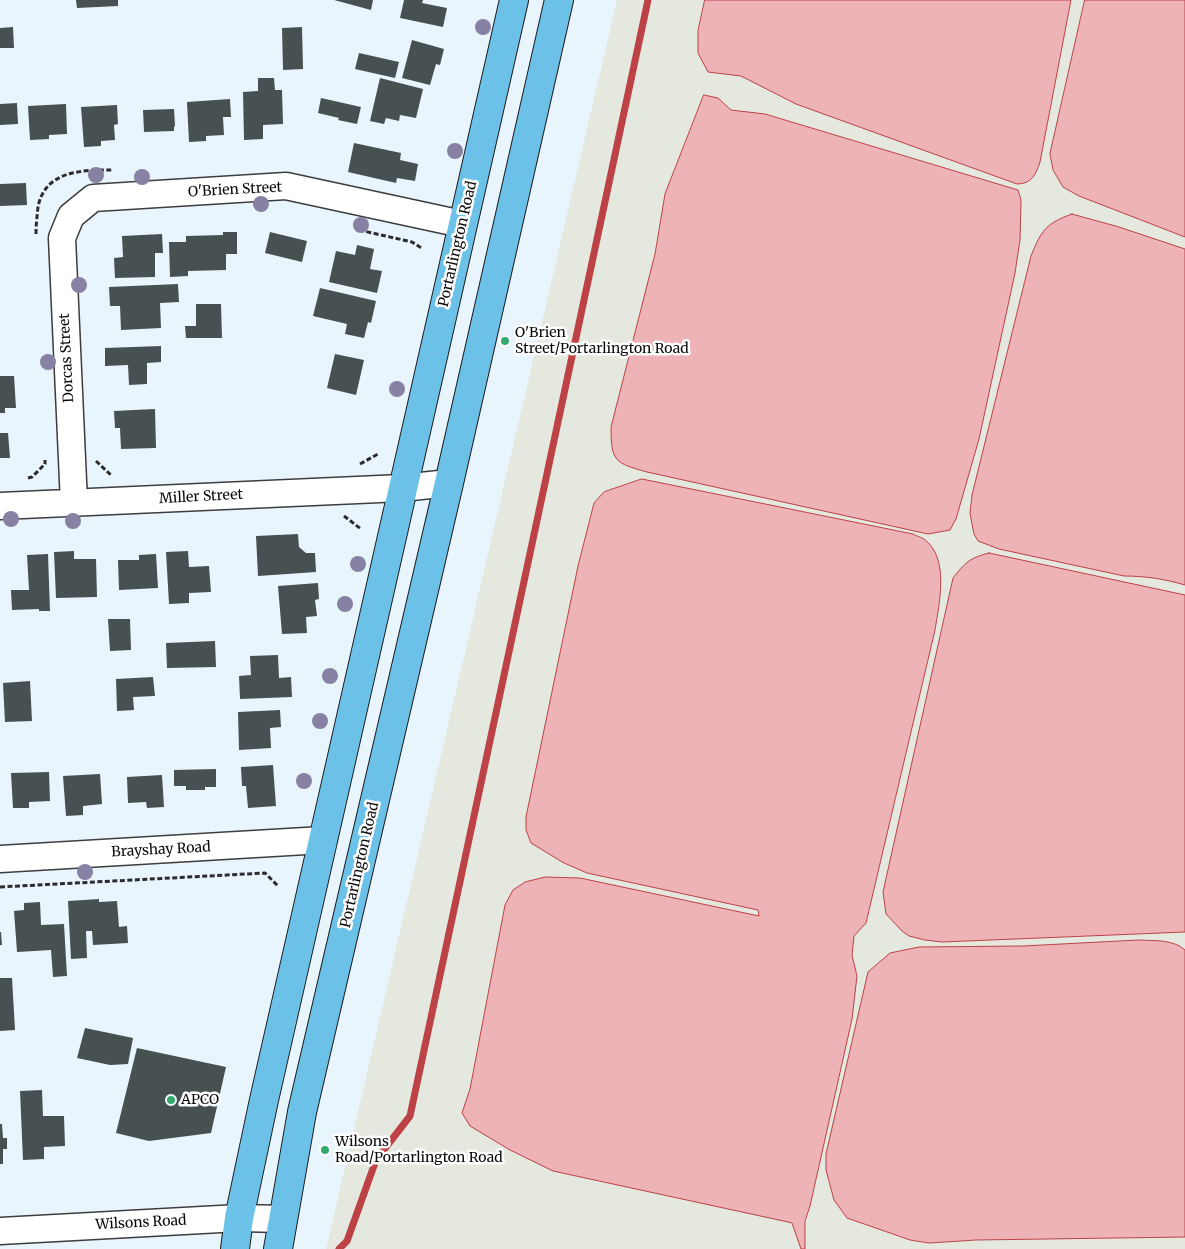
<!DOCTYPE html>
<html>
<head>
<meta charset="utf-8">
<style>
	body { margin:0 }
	canvas { display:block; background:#e9f5fd }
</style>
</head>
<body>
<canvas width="1185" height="1249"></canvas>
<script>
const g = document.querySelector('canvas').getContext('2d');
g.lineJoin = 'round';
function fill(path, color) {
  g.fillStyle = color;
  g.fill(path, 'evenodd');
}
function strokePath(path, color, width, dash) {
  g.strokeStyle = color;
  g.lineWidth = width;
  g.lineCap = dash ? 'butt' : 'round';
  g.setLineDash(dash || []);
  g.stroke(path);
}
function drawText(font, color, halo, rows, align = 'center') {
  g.font = font + ' Merriweather,serif';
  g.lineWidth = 5;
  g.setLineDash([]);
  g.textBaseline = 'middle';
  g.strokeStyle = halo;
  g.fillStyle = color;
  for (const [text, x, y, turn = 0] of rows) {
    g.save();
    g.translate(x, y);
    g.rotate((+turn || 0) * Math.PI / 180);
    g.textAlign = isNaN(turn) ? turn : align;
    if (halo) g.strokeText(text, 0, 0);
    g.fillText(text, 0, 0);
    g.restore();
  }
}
const industrial = new Path2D(`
	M617,0H1185V1249H326Z`);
const water = new Path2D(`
	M705,0H1071L1040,162C1036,174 1032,184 1017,184L796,104L741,76L708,72L698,53V31Z
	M1085,0H1185V237L1079,196L1063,187L1053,170L1050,154Z
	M704,95L718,98L731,110L765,114L1018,190L1021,200L1020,240L1015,273L979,439L956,519L950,530L928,534L647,472C615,463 611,462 611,427L655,254L665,194Z
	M1072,214L1119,227L1185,249V585C1165,579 1145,576 1124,576L999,549L978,541L974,534L972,524L970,513L972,495L1031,256C1041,231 1046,223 1072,214Z
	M642,479L913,534C916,536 921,537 924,539C950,558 939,604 935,630L866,923L854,936L852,955L857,976L852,1019L810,1206L805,1221V1249H801L792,1223L788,1222L553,1171L510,1150L470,1126L462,1113L470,1089L505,905L513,890L525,882L545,877L580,878L759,916L758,910L587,873L564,863L531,843L526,830V817L578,566L594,503L604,492Z
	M989,553L1185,595V932L942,942L925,940L909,936L902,931L886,914L883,892L953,578C965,563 969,558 989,553Z
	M1139,940C1154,941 1173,939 1185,950V1237L976,1240L929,1243L910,1240L847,1218L834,1200L826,1170V1154L868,972L890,953L919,947L1023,946Z`);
const stream = new Path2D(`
	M339,1249L347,1241L376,1160L410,1116L648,0`);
const building = new Path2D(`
	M76,0H118V6L77,8Z
	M334,0H373L371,10Z
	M404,0H423L422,3L447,8L443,27L400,18Z
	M13,27L14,48H0V28Z
	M302,27L303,69L283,70L282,28Z
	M412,40L444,49L440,65L436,64L430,85L402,78Z
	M359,53L399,62L395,78L355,69Z
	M258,78H274L275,90H282L283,124L263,125V139L244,140L243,92L258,91Z
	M380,78L423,89L416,118L400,115L399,121L386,118L384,124L370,121Z
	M321,98L361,107L357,124L338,120L339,118L318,113Z
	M230,99L231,117H223L224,135L206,136V141L189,142L187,102Z
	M17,103L18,124L0,125V104Z
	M66,104L67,134L49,135V139L30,140L28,106Z
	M117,105L118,124L114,125L115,140L101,141V146L84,147L81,107Z
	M174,109L175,126L174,127V131L144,132L143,110Z
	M354,143L401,153L400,160L418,164L415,181L397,178L396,183L348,172Z
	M26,183L27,205L0,206V184Z
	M223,232H237V254H226V270L188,271V276L170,277L169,242H186V236L223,235Z
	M270,232L307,241L302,262L265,253Z
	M162,234L163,253H155V277L115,278L114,258L123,257L122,236Z
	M357,245L374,249L370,269L382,271L377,293L329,282L336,251L355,255Z
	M178,284L179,302L160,303L161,328L121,330L120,306H110L109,287Z
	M320,288L376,301L371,323L368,322L364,338L345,334L347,324L313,316Z
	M196,304H221L222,338H186L185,326H196Z
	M161,346V362L147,363V384L129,385L128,365L105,366V348Z
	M335,354L364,360L356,395L327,388Z
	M0,376H14L16,408H5V413H0Z
	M155,409L156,448L121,449L120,428H115L114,411Z
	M0,433H8L10,458H0Z
	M298,534L299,547L306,553H315L316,572L258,576L256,536Z
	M74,551V559H96L97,597L56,598L54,552Z
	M188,551L189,567L209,566L211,592L189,593V603L169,604L166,552Z
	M48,554L50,611H39V609L12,610L11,590H29L27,555Z
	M156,554L158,588L119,590L118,560H139V555Z
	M318,583L319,599L315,600L317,616L306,617L307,633L282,634L278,586Z
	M108,619H130L131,650L110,651Z
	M215,641L216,667L167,668L166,643Z
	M278,655L279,678L291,677L292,697L240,699L239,676L251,675L250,656Z
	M153,677L155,696L133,697L134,710L117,711L116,679Z
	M30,681L32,721L5,722L3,683Z
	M280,710L281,727L270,728L271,748L239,750L238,712Z
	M273,765L276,806L248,808L246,786H242L241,767Z
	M216,769V787H205V790H186V786H174V770Z
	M49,772L50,801L29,802V808H13L11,773Z
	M100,774L102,804L83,806V815L66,816L63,776Z
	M162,775L164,807L147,808L146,802L128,803L127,777Z
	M99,899V902L117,901L119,927L127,926L128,943L93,945L92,931H86L87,958L71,959L68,901Z
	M40,902L41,925L64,924L67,976L53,977L51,950L17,952L14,911L24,910V903Z
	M0,932H1L2,945H0Z
	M0,978H12L15,1030L0,1031Z
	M85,1028L133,1038L128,1064L110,1065L77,1058Z
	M137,1048L226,1067L211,1133L149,1141L116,1133Z
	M42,1090L43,1116H64L65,1146L44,1147V1159L23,1160L20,1091Z
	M0,1124H2L3,1138H7V1149H3V1164H0Z`);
const path = new Path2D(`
	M359,230L412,242L423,249
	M36,234C36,225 37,216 38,207C45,170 83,170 112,170
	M96,461L112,476
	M360,464L378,454
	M28,478L32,477L45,464V460
	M344,516L361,529
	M0,887L265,873L278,886`);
const minor = new Path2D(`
	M74,503L62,238L71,216L93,198L286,186L462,224
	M0,506L402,488L449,483
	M0,859L323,840
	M0,1231L239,1218L283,1219`);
const major = new Path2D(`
	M235,1249L239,1218L264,1100L514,0
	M278,1249L302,1112L449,483L559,0`);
const trees = [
	[483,27],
	[455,151],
	[96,175],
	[142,177],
	[261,204],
	[361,225],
	[79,285],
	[48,362],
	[397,389],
	[11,519],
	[73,521],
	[358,564],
	[345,604],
	[330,676],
	[320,721],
	[304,781],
	[85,872]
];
const markers = [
	[505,341,5,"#32aa70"],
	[171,1100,5,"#32aa70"],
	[325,1150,5,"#32aa70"]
];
const streetNames = [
	["O'Brien Street",235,190,-3],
	["Portarlington Road",458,244,-77],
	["Dorcas Street",67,358,-93],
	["Miller Street",201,497,-3],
	["Brayshay Road",161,850,-3],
	["Portarlington Road",360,865,-77],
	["Wilsons Road",141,1223,-3]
];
const poiNames = [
	["O'Brien",515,333],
	["Street/Portarlington Road",515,349],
	["APCO",181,1100],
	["Wilsons",335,1142],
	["Road/Portarlington Road",335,1158]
];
fill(industrial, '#e4e8de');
fill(water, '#eeb3b7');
strokePath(water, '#bd4246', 1);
strokePath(stream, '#bd4246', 7);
fill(building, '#475151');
strokePath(minor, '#3d3d3d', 29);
strokePath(major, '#1b1b1b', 30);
strokePath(path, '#2c2c2c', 3, [5, 2.5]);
strokePath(minor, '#fff', 26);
strokePath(major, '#6cc1e9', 28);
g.fillStyle = '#8781a3';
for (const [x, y] of trees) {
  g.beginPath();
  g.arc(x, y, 8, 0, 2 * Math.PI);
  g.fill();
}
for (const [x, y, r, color] of markers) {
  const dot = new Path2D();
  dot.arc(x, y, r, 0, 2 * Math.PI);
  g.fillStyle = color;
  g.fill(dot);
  strokePath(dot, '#fff', 2);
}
drawText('14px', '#0a0a0a', '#fff', streetNames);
drawText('14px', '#0a0a0a', '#fff', poiNames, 'left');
</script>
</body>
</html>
